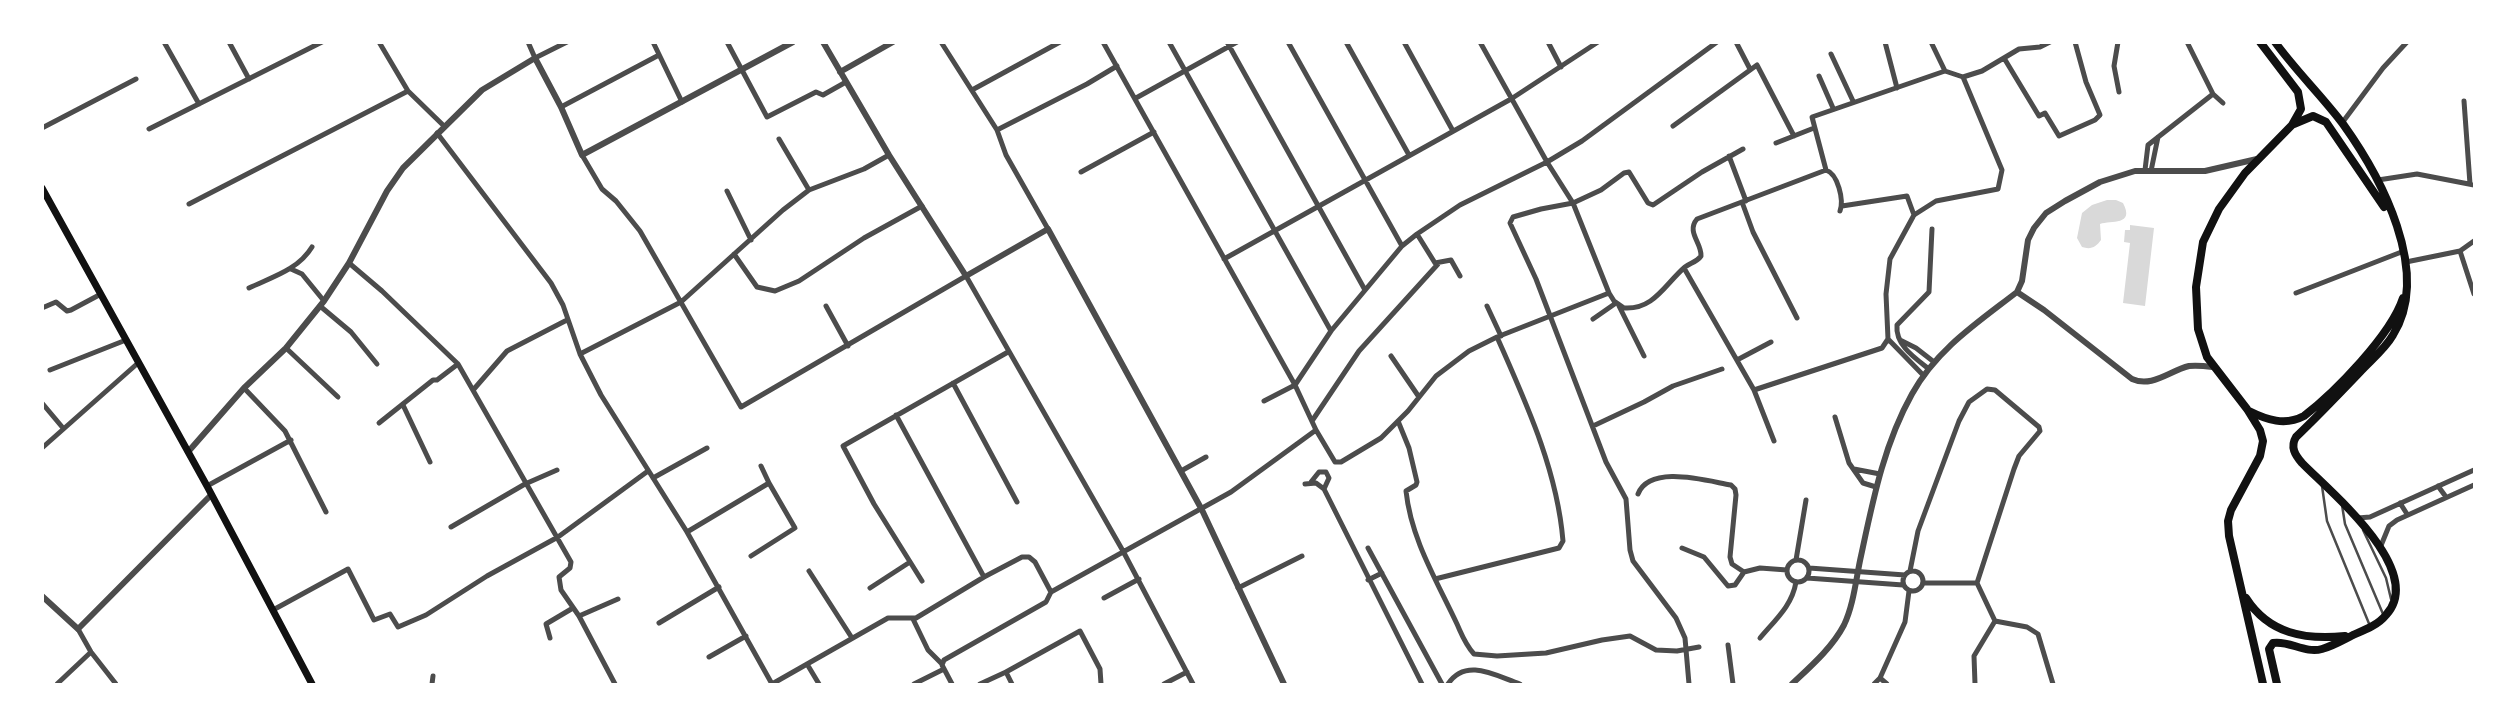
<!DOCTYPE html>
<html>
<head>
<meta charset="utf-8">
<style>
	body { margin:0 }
	#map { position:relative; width:2517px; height:727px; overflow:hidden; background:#fff; font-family:"Public Sans",sans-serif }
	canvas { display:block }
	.frame { position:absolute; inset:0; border:44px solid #fff; pointer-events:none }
</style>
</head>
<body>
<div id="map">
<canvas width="2517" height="727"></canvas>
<div class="frame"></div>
</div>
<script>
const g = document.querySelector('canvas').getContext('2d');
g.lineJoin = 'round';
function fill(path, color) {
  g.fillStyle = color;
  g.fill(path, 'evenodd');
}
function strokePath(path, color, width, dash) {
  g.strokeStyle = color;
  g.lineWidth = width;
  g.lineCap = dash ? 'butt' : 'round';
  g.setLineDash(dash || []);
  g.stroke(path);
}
const water = new Path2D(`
	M2107,200H2116L2123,203C2135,226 2111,220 2100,224L2101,240C2096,247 2091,250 2082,247L2077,238L2082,213L2092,205Z
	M2130,225L2154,228L2145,306L2123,303L2130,243L2124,242L2125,230H2130Z`);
const service = new Path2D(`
	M2322,486L2327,521L2370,626
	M2342,505L2345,524L2383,614
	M2363,530L2386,578L2391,599`);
const minor = new Path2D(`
	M164,42L199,104
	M229,42L249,79
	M379,42L408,91L444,126
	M528,42L535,58L567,42
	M653,42L682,102
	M727,42L767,117L816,92L823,95L846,82
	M941,42L997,130L1006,155L1048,229
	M1103,42L1295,385L1316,430
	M1169,42L1331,331
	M1227,42L1365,290
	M1288,42L1402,246
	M1346,42L1409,155
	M1404,42L1453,131
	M1480,42L1547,162L1573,203L1609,293
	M1548,42L1561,67
	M1736,42L1750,69
	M1885,42L1897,88
	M1931,42L1945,71
	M2118,42L2114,66L2119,92
	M1831,54L1853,101
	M2004,58L2039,116L2045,113L2059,136L2095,120L2100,115L2086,82L2075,42
	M1819,76L1833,108
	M972,90L1060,42
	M2213,94L2223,103
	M1136,98L1237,42
	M2464,101L2470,184
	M561,107L659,55
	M2342,123L2383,68L2407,42
	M1673,126L1757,65L1794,136
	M42,128L136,79
	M149,129L322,42
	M997,130L1087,84L1117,66
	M437,133L551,283L563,305L580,354L601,395L687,532L772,684
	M779,139L809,190
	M1776,143L1814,128
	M582,155L602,189L616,201L640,231L741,407L966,276L1123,551L1193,684
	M1729,156L1746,201
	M1826,170C1838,174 1844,200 1840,211
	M2145,170L2148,145L2213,94L2187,42
	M2151,171L2158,137
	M1081,172L1154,132
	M2378,180L2417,174L2474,185
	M727,191L751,240
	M1742,202L1753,232L1797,318
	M189,204L408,91
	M1842,206L1907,196L1914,215
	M1417,234L1435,263L1451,260L1460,276
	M2460,251L2474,294
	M734,254L757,287L775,291L799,281L864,238L922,206
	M1224,259L1511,99L1598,42
	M2406,262L2460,251L2474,241
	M349,263L382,291L458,364L571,562L570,568L559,577L561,590L579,616L615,684
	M1684,268L1754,390L1774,441
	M291,269L302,274L324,301
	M249,288C272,277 298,270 312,247
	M2296,293L2404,251
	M320,306L351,332L377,364
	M826,306L848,346
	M1487,306L1501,336
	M1619,306L1644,356
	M42,308L56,302L67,311L71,310L101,294
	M1593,319L1616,303
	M1888,339L1924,376
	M1900,340L1916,348L1934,362
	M286,348L338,397
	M580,354L681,302L783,210L809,190L864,169L889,155
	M1391,356L1419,397
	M1737,360L1771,342
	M1929,369C1915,358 1895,345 1897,325L1929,292L1932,229
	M50,370L126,340
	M953,383L1017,502
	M244,388L285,431L326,512
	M474,389L507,351L567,320
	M1754,390L1882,348L1888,339L1886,294L1890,259L1914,215L1936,201L1998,189L2002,170L1963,77
	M1264,401L1295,385L1331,331L1402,246L1417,234L1460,205L1547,162L1582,141L1717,42
	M42,403L63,428
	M403,405L430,462
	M896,415L984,577
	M1835,417L1849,463L1863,483L1876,487
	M1312,421L1359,351L1438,264
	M1398,421L1409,448L1417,482L1416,485L1406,491C1411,539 1437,581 1457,624C1462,635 1465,644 1474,654L1497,656L1546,653L1602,640L1630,636L1656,650L1677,651L1699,647
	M379,423L433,380H437L458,364
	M1593,426L1644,402L1673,386L1722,369
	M42,448L138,363
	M761,466L769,483
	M1854,469L1880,474
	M1181,471L1206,457
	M653,478L707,448
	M1311,482L1319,472H1326L1329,478L1324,489
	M1305,484L1316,483L1324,489L1422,684
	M207,486L291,440
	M2438,486L2446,497
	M1638,494C1650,464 1707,481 1731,485L1735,489L1736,495L1730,557L1732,564L1744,572L1760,568L1787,570
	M2400,503L2407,514
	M2358,518L2370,517L2474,470
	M451,527L525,484L557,470
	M687,532L769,483L795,528L751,556
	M1368,548L1442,684
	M1682,548L1704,557L1728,586L1735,585L1744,572
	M2380,548L2389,526L2397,520L2474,485
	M1787 571a11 11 0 1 1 22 0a11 11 0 1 1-22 0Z
	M1796,560L1806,500
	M1809,568L1905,575
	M1903 581a10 10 0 1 1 20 0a10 10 0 1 1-20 0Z
	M809,571L852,638
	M1910,571L1918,531L1959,421L1969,402L1987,389L1995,390L2039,427L2040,431L2019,456L2014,469L1977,583H1923
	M1807,578L1903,585
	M1435,579L1559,548L1563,541C1557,469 1526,403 1497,337
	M1368,580L1382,573
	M922,581L874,504L843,446L1008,352
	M1977,583L1995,621L2027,627L2038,634L2053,684
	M870,588L910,562
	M1238,588L1302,556
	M1104,598L1139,579
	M273,610L348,569L374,620L390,614L398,627L426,615L487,576L558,537L648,471
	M579,616L618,599
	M913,619L928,650L942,664
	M659,623L719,587
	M78,629L91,652L116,684
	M550,638L546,624L573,608
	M1760,638C1775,620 1792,606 1796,582
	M1728,645L1733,684
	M709,657L746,636
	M807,664L819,684
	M1006,672L1080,631L1100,669L1101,684
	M1880,678L1887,684
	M57,684L91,652
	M432,684L433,676
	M772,684L888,618H916L984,577L1022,557H1029L1035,562L1051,592
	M914,684L944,669
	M952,684L942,665L944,660L1046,602L1051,592L1231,492L1316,430L1335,462H1341L1381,438L1408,411L1436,376L1469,351L1497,337L1609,293L1614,301L1624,308C1654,310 1665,284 1685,267C1690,263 1697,262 1701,256C1702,243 1686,232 1697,219L1826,170L1812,117L1945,71L1963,77L1982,71L2019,49L2040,47L2050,42
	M980,684L1006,672L1012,684
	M1164,684L1187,672
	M1448,684C1466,657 1496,676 1520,684
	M1689,684L1685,638L1676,618L1633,561L1630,550L1626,499L1606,462L1536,279L1510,223L1513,217L1541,209L1573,203L1601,190L1624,173L1629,172L1648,203L1653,205L1702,172L1743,149
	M1874,684L1880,678L1905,622L1909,591
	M1975,684L1974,656L1995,621`);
const tertiary = new Path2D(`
	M823,42L889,155L966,276L1048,229L1202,510L1284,684
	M840,72L893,42
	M2017,292L2044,310L2132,379C2152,388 2169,371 2189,366C2197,365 2205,366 2213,367
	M188,452L244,388L286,348L324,301L349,263L387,191L403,168L482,90L535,58L561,107L582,155L793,42
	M42,596L78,629L211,495
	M1792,684C1810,667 1832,648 1844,625C1854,604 1856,578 1861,556C1873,500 1884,444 1912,394C1937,349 1977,323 2017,292L2022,281L2028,240L2034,228L2046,213L2065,201L2100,182L2135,171H2205L2257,159`);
const secondary = new Path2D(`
	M42,188L207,486L312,684`);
const primary = new Path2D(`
	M2260,42L2298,92L2301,109L2292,125L2245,173L2219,209L2203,242L2196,287L2198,329L2207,357L2247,409L2260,430L2263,441L2260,456L2231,510L2228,521L2229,536L2263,684
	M2275,42C2296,71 2322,96 2343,124C2381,177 2432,272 2393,335C2385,349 2371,360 2360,372C2339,394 2318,416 2296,437C2290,447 2295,455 2302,463C2329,491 2427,570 2386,615C2378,625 2365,630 2353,635C2343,640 2333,646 2322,649C2305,654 2289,640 2273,643L2269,649L2277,684
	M2294,124L2313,116L2326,122L2384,207
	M2249,411C2267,420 2285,426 2304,416C2335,392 2391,335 2403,298
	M2246,598C2269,634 2305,640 2345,636`);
fill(water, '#d9d9d9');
strokePath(service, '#4c4c4c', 2.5);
strokePath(minor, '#4c4c4c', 5);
strokePath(tertiary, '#4c4c4c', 6);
strokePath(secondary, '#111', 7);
strokePath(primary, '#111', 8);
</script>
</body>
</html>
